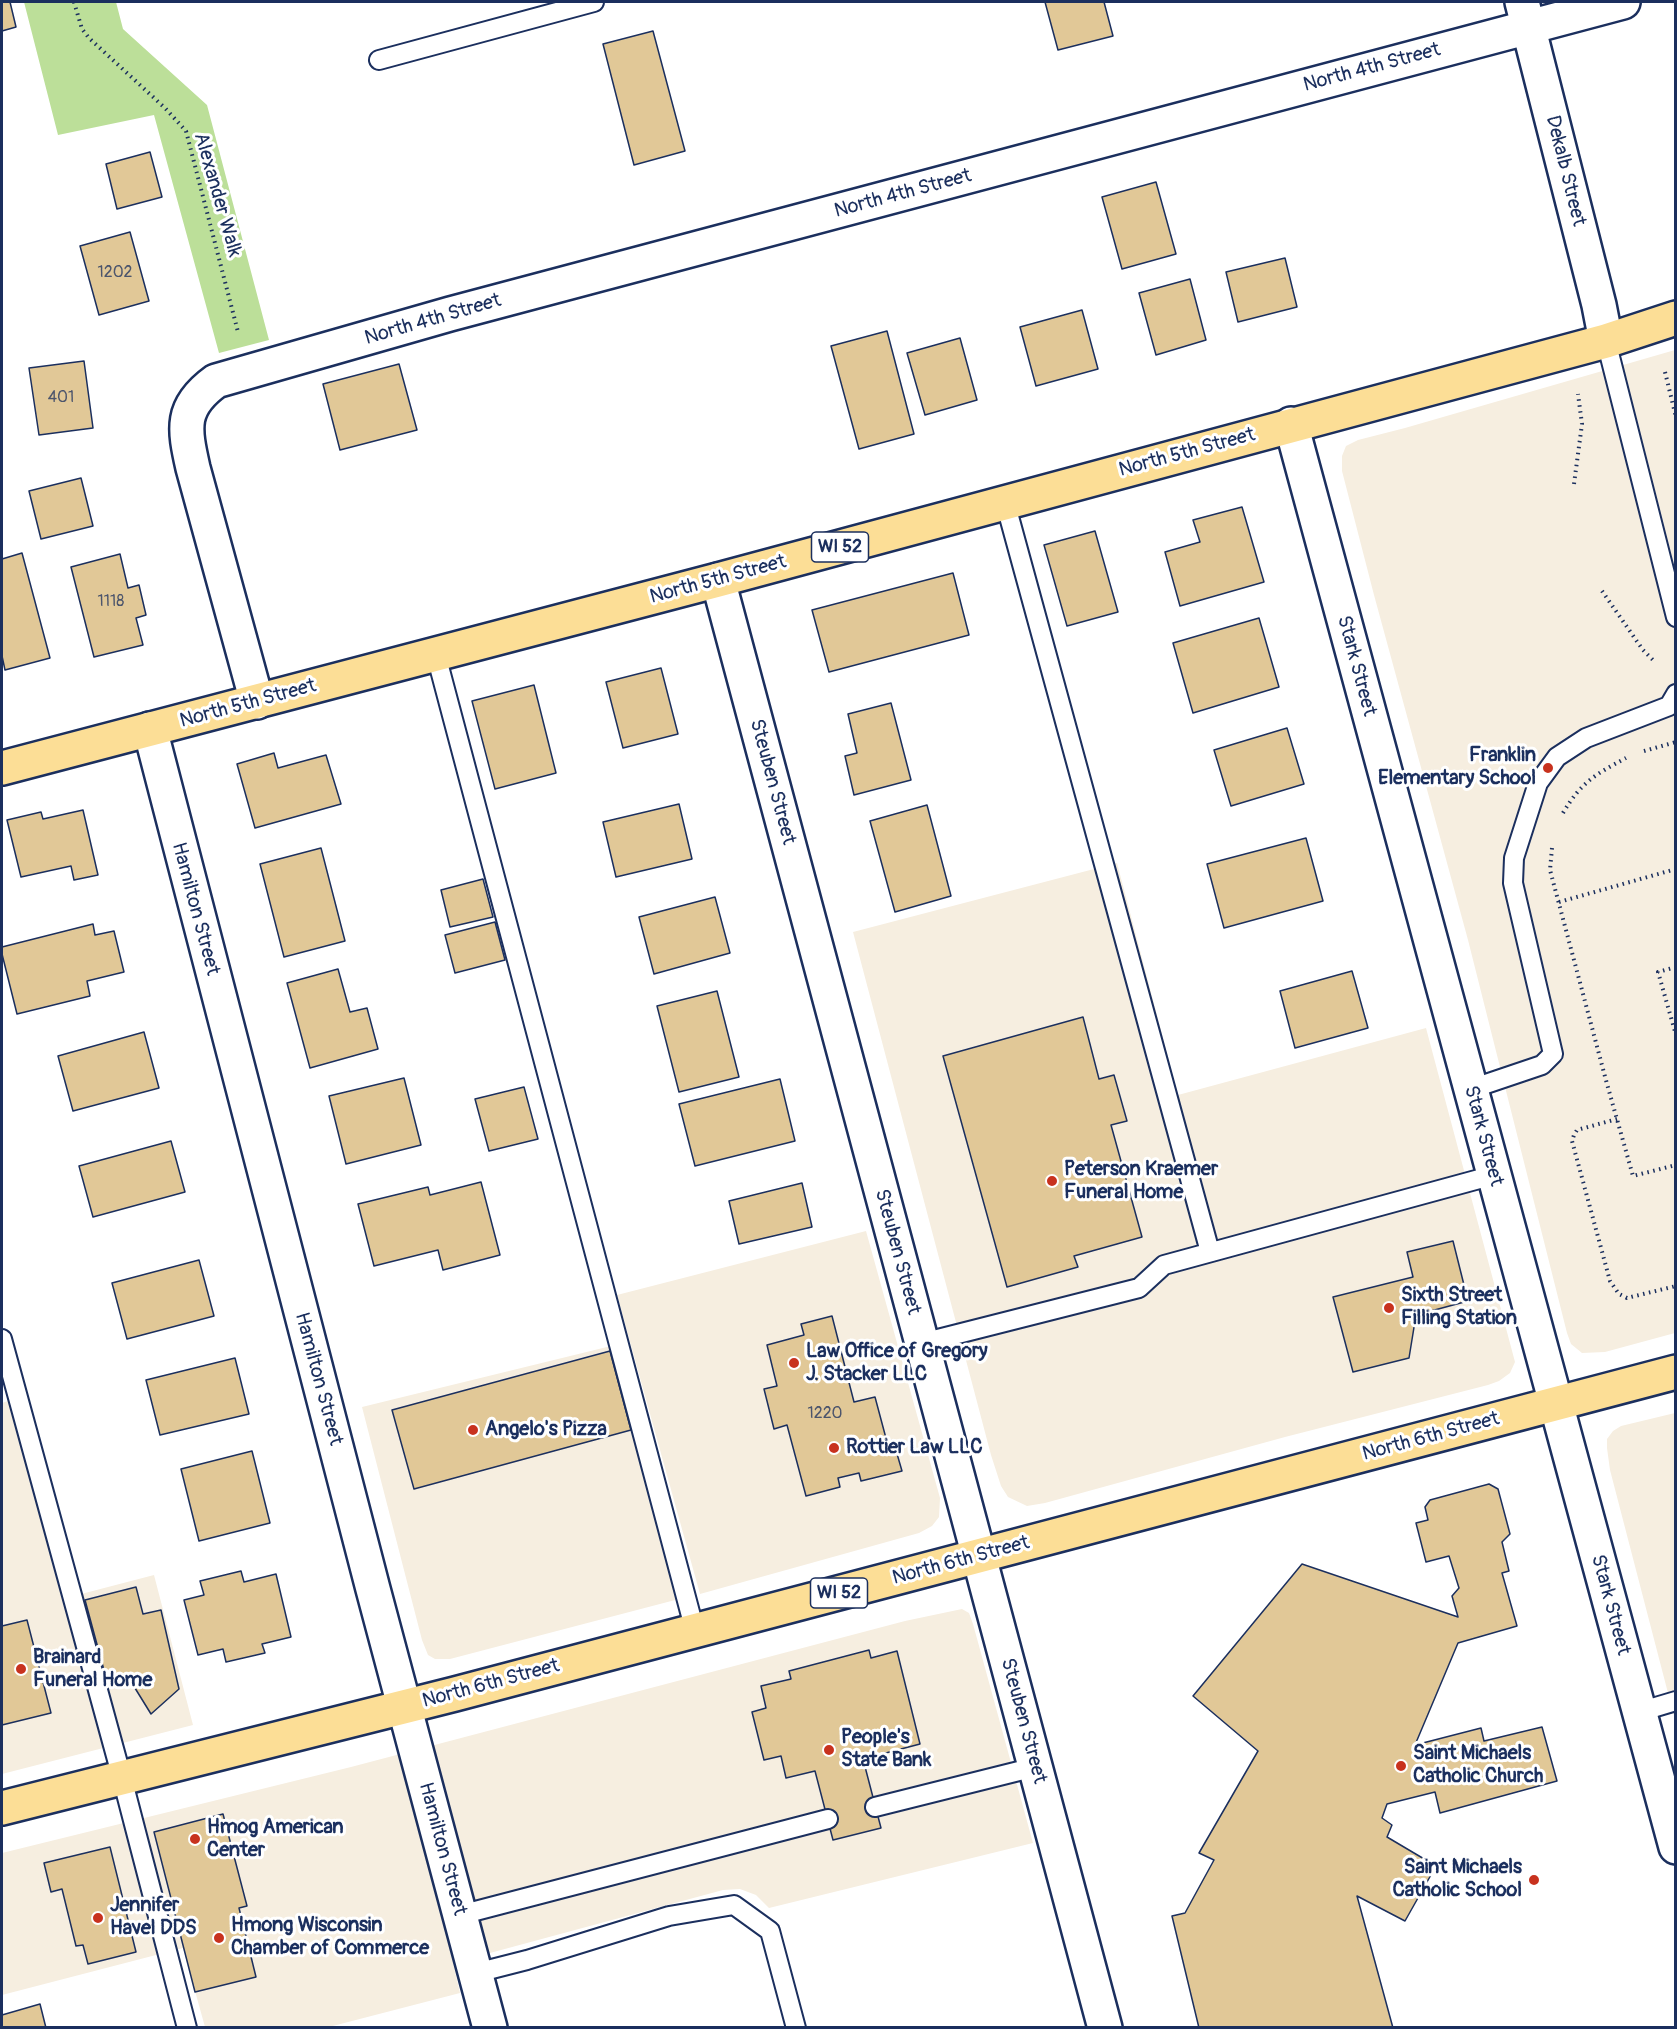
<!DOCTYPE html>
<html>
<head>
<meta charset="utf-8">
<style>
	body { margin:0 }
	#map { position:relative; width:1677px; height:2029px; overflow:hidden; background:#fff; font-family:Pangolin,sans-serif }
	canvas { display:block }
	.frame { position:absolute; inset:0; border:3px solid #1b2f5e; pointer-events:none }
</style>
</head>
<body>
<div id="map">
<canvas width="1677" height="2029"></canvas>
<div class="frame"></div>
</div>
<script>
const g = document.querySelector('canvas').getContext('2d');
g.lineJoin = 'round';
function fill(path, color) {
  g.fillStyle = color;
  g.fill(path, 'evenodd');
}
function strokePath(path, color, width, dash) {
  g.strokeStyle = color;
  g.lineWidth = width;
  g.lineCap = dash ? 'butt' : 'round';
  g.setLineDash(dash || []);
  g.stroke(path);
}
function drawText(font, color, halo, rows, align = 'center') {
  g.font = font + ' Pangolin,sans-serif';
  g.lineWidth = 6;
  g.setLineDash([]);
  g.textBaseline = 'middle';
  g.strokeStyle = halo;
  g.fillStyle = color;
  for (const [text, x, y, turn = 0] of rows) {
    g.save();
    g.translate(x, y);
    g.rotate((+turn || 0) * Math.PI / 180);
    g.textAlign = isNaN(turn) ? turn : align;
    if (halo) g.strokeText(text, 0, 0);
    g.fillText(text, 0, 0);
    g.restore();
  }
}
const built = new Path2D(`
	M1675,350V1333L1605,1352L1582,1353L1571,1344L1567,1333L1468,940L1374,595L1342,471V456L1346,446L1358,440L1405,428Z
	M1117,863L1178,1095L1426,1028L1515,1362L1510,1373L1499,1381L1488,1385L1285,1437L1045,1503L1027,1506L1008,1497L1001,1486L991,1455L853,932Z
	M866,1231L940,1498L939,1517L932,1526L919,1533L700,1594L617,1295Z
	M611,1346L679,1599L450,1659H435L428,1655L422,1640L362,1407Z
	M11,1400L62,1599L154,1575L193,1725L2,1774V1403Z
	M1675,1413V1720L1610,1470L1607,1448V1439L1613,1431L1621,1426Z
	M962,1609L969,1613L973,1624L1033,1843L769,1908L756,1895L740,1889L723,1890L453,1963L460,1993L325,2028L205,2027L183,1948L2,1995V1853L351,1767L905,1621Z`);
const green = new Path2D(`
	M24,2H116L123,29L207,105L269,340L219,353L154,115L58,135Z`);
const building = new Path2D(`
	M2,2H10L16,27L2,31Z
	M1045,2H1104L1113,36L1058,50Z
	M653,31L685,151L634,165L603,44Z
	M150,152L162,197L117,209L106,164Z
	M1156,182L1176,254L1122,269L1102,197Z
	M130,232L149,301L99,315L80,246Z
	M1285,258L1297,307L1238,322L1226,272Z
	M1190,279L1206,340L1156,355L1139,293Z
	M1082,310L1098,369L1036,386L1020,327Z
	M887,331L914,434L859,449L831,346Z
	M960,338L977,400L925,415L907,353Z
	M84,361L93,428L39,435L29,368Z
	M399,364L417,430L340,450L323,384Z
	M81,478L93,526L41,539L29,491Z
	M1242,507L1264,582L1180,606L1165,552L1200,542L1193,520Z
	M1095,531L1118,612L1067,626L1044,545Z
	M22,553L50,658L5,670L2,656V559Z
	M120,554L128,588L139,585L146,615L136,618L143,645L94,657L71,567Z
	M953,573L969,635L829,672L812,610Z
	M1259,618L1279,687L1193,713L1173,643Z
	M661,668L678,734L623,748L606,682Z
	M534,685L556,773L495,789L472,701Z
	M891,703L911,780L854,795L845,756L857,753L848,714Z
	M1287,728L1304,784L1231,806L1214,750Z
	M274,753L278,768L326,755L341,804L255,828L237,764Z
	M679,804L692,859L616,877L603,822Z
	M927,805L951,896L895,912L870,821Z
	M83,810L98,875L74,880L71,866L21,877L7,820L41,812L43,819Z
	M1306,838L1323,901L1224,928L1207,864Z
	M321,848L345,941L284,957L260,864Z
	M483,879L493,917L450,927L441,890Z
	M715,897L730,953L654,974L639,917Z
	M495,922L505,960L455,973L445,935Z
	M93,924L95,935L114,931L124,972L87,981L90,996L17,1014L2,954V947Z
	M338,969L350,1012L367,1008L378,1049L310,1068L287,983Z
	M1352,971L1368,1028L1295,1048L1280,991Z
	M717,991L739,1077L679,1092L657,1006Z
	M1083,1017L1099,1079L1114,1075L1127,1121L1111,1125L1142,1237L1074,1256L1078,1267L1007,1287L943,1056Z
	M144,1032L159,1088L73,1111L58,1056Z
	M404,1078L421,1145L346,1164L329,1096Z
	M780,1079L795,1141L695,1166L679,1104Z
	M524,1087L538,1139L489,1151L475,1099Z
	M171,1141L185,1192L93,1217L79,1166Z
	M481,1182L500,1255L443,1270L438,1250L374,1266L358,1204L428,1187L430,1195Z
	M802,1183L812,1227L739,1244L729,1201Z
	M1453,1241L1468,1301L1416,1315L1409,1358L1353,1372L1333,1297L1413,1277L1407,1252Z
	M199,1260L214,1316L127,1339L112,1283Z
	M832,1316L854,1402L875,1397L887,1442L893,1440L902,1471L861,1481L859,1473L838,1478L840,1487L806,1496L787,1425L774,1429L764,1389L777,1386L767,1345L804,1335L801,1324Z
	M610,1351L631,1430L414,1489L392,1410Z
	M235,1358L249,1414L160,1435L146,1380Z
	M252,1451L270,1523L199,1541L181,1469Z
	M1489,1484L1498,1489L1510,1534L1502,1542L1509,1571L1502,1573L1517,1626L1458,1643L1415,1745L1481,1728L1484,1741L1542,1727L1557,1781L1440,1813L1435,1792L1387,1804L1382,1818L1392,1825L1387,1837L1436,1866L1405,1921L1357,1896L1393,2028H1199L1172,1916L1185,1913L1214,1860L1199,1853L1258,1751L1193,1696L1302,1564L1458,1617L1452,1596L1459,1588L1449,1556L1426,1562L1416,1523L1428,1520L1425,1507L1430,1500Z
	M241,1571L244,1582L276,1574L291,1637L262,1644L265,1653L226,1662L223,1649L198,1655L184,1600L204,1595L200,1581Z
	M136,1587L143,1614L161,1610L179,1689L151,1714L130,1680L108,1685L85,1600Z
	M27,1620L51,1713L2,1725V1626Z
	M869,1650L871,1658L897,1651L920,1744L863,1759L881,1828L833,1840L815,1771L786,1778L781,1756L764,1760L752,1712L766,1708L761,1686L791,1679L789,1671Z
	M223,1814L247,1906L239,1908L256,1977L195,1992L154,1832Z
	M110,1847L136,1952L88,1964L83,1945L76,1946L62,1889L51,1892L44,1863Z
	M40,2004L46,2028H2V2015Z`);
const path = new Path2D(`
	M74,2L82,29L89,38L165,108L186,131L238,332
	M1665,372L1676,417
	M1574,484L1582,424L1578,394
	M1602,591L1643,650L1655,662
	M1644,751L1676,742
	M1563,813C1581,782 1596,774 1626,758
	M1552,848L1550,870L1607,1084L1633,1176L1676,1165
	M1559,902L1676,869
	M1676,967L1658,972L1676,1035
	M1617,1119L1577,1130L1574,1135L1572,1141L1610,1281L1619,1294L1627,1298L1676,1286`);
const service = new Path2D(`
	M379,60L594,2
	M1606,341L1676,617
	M1005,502L1210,1252
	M436,655L695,1631
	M1471,1089L1542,1065L1553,1054L1513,883L1514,858L1538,783L1557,757L1586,738L1669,706L1676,694
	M2,1339L122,1778L187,2028
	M922,1343L1139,1288L1164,1265L1494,1175
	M1639,1712L1676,1701
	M875,1807L1035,1767
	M460,1915L828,1819
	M476,1973L527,1960L669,1916L734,1905L770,1931L796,2028`);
const minor = new Path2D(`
	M1522,2L1599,305L1606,341
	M1291,424L1676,1847
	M718,580L1105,2028
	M257,702L193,468C184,428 180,407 216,381L450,314L1623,2
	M150,729L373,1589L490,2028`);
const primary = new Path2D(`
	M2,768L718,580L1606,341L1676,318
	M2,1808L455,1694L1676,1372`);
const markers = [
	[1548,768,6,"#c8321e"],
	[1052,1181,6,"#c8321e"],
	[1389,1308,6,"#c8321e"],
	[794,1363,6,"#c8321e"],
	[473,1430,6,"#c8321e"],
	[834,1448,6,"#c8321e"],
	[21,1669,6,"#c8321e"],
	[829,1750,6,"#c8321e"],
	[1401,1766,6,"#c8321e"],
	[195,1839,6,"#c8321e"],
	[1534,1880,6,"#c8321e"],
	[98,1918,6,"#c8321e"],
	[219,1938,6,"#c8321e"]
];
const numberNames = [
	["1202",115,273],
	["401",61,398],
	["1118",111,602],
	["1220",825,1414]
];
const shields = [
	[840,547,57],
	[839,1593,57]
];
const shieldNames = [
	["WI 52",840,547],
	["WI 52",839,1593]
];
const streetNames = [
	["North 4th Street",1372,68,-15],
	["Dekalb Street",1565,171,76],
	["North 4th Street",903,194,-15],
	["Alexander Walk",217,195,74],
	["North 4th Street",433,320,-16],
	["North 5th Street",1187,453,-15],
	["North 5th Street",718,580,-15],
	["Stark Street",1356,666,75],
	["North 5th Street",248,704,-15],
	["Steuben Street",772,782,75],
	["Hamilton Street",195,909,75],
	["Stark Street",1483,1136,75],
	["Steuben Street",897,1252,75],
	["Hamilton Street",318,1379,75],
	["North 6th Street",1431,1437,-15],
	["North 6th Street",961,1561,-15],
	["Stark Street",1610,1605,75],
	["North 6th Street",491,1684,-15],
	["Steuben Street",1023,1721,75],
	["Hamilton Street",442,1849,75]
];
const poiNames = [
	["Franklin",1536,756,"right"],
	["Elementary School",1536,779,"right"],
	["Peterson Kraemer",1064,1170],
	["Funeral Home",1064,1193],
	["Sixth Street",1401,1296],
	["Filling Station",1401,1319],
	["Law Office of Gregory",806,1352],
	["J. Stacker LLC",806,1375],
	["Angelo's Pizza",485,1430],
	["Rottier Law LLC",846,1448],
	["Brainard",33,1658],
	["Funeral Home",33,1681],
	["People's",841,1738],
	["State Bank",841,1761],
	["Saint Michaels",1413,1754],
	["Catholic Church",1413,1777],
	["Hmog American",207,1828],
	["Center",207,1851],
	["Saint Michaels",1522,1868,"right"],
	["Catholic School",1522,1891,"right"],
	["Jennifer",110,1906],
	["Havel DDS",110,1929],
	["Hmong Wisconsin",231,1926],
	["Chamber of Commerce",231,1949]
];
fill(built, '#f6eee0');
fill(green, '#bcdf99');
fill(building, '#e1c897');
strokePath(building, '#1b2f5e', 1.5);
strokePath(service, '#1b2f5e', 22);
strokePath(minor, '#1b2f5e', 38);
strokePath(primary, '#1b2f5e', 38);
strokePath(path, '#1b2f5e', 4, [1.5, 4.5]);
strokePath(service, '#fff', 18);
strokePath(minor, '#fff', 33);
strokePath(primary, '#fcde96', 33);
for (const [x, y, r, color] of markers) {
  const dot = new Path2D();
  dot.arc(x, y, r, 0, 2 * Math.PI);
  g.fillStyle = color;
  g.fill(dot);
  strokePath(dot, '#fff', 2);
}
drawText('16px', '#4c556c', null, numberNames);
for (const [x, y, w] of shields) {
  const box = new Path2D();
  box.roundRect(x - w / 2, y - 15, w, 30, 4.5);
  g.fillStyle = '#fff';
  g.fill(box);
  strokePath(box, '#1b2f5e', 1.5);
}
drawText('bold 18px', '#1b2f5e', null, shieldNames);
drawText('20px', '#1b2f5e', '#fff', streetNames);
drawText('bold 20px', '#1b2f5e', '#fff', poiNames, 'left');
</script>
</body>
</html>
